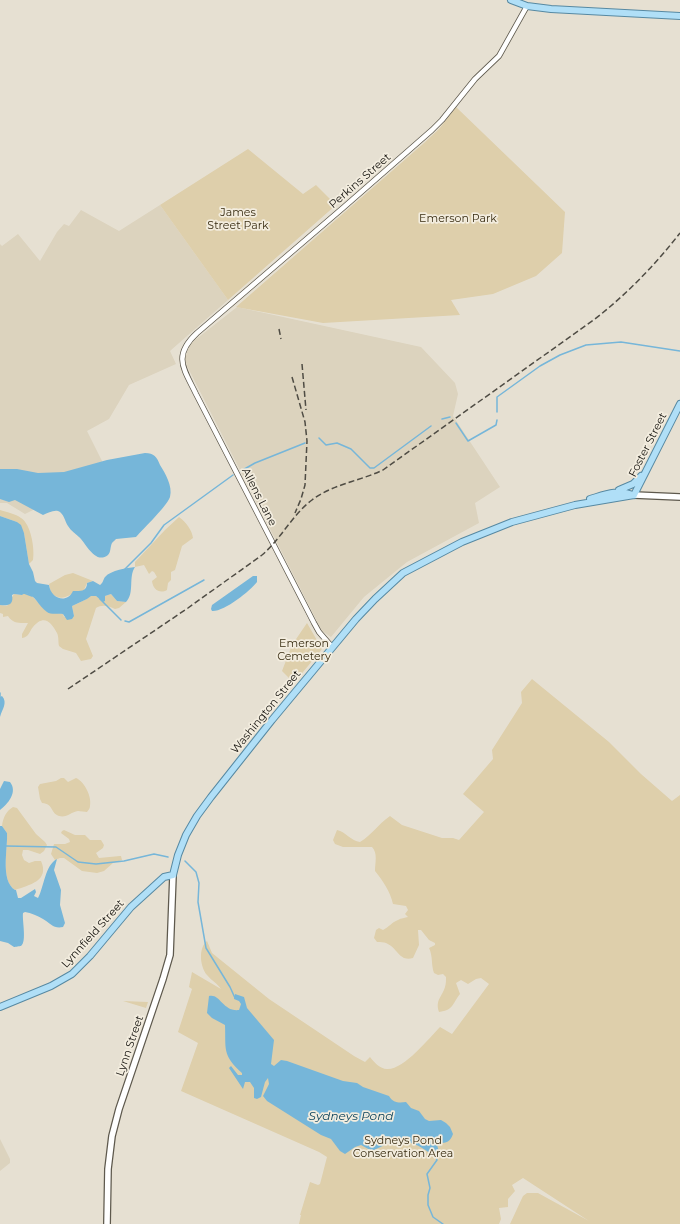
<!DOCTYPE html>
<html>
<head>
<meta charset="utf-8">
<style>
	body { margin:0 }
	canvas { display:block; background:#e6e0d2 }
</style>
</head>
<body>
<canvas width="680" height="1224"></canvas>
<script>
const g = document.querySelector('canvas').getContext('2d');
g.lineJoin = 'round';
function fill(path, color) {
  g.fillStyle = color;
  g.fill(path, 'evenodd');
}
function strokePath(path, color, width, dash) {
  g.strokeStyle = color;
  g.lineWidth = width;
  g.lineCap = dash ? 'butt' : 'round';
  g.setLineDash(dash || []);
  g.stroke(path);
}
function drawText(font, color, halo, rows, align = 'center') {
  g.font = font + ' Montserrat,sans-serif';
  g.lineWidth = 3.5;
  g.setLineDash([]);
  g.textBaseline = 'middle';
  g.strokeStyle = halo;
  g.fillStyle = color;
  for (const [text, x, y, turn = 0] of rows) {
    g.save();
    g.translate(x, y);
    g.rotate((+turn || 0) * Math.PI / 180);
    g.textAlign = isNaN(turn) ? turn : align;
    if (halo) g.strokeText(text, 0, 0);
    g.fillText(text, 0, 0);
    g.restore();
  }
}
const built = new Path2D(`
	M160,205L228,300L170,351L176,364L129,385L109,419L87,431L108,473L25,514L7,503H0V244L2,246L18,234L40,261L57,232L64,224L69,226L81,210L119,231Z
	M237,307L421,347L455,383L458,394L453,416L500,487L475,503L479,523L407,562L364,597L331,637L322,631L187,366L185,358L190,344Z
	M0,1139L10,1159V1163L0,1171Z`);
const green = new Path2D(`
	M456,107L565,212L562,253L536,276L493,294L451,300L460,315L323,323L236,307L424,143L439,129Z
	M248,149L303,194L316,185L336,205L228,300L160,205Z
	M0,510C6,512 16,514 21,518C31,524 35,549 33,560L29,564L24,533L17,522L0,516Z
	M179,517C186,522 192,530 193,538L182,546L175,570L171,572V580L168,583L167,590C160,594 153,590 152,581L157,577L154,572L152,571L149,574L144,565L135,567V562L165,530Z
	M73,573L93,581L87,583L84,590L81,592L78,591C67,596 62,602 51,593L49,584L65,575Z
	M25,592L29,593L46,611L63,614L64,617L74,616L72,606L87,599L91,595L96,596L100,599L105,598V596L111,594L117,601L126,602L119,608L115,609C109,606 102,604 96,608L86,639L93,656L91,659L81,661L76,653L63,649L59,646C58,642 59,637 57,633C51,622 44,614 33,627C29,632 29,637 22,638V634L28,623C20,623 13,624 8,616L3,617V614L0,613V605L7,606L14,594L22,595Z
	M307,623L322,649L294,683L282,671L292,645Z
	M532,679L609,742L641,774L672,801L680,795V1224H510L523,1196L527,1193H538L589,1221L523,1178L512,1185L515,1191L508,1199V1207L499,1208L501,1219L499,1224H299L301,1215H300L310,1182L318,1185L320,1184L327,1157L319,1152L181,1091L198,1043L178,1032L192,989L189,987L192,972L221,989C217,983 212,981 207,975C200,967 198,948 207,941L212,953L269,999L354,1056L365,1062L370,1057C374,1062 380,1069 387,1069C404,1070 429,1038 440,1027L452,1034L489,984L481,978L476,979L468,984L461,980L456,983L460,994C452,1004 454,1010 439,1012C435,1000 442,997 445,987C446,984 446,980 446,977L443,974L438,975L434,973C431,965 433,956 429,948L435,945V943L429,940L421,930H418L419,945L413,958C399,962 398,948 386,943C384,942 380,942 377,942L374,938L376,930L379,928L383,930C389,927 392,922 398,920C401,918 405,918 408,917L405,914L408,910L406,906L393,904C390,891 383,881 375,871C375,863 378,853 372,847H343L335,844L333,840L337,830C346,832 351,841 360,842C372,835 378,824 390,816L402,825L442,838H453L459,840L484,812L463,794L493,759L492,750L522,703L521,692Z
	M61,778H64L68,782L76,778C85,782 92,797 90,806C90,809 88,810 87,812C85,812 80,811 78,811C71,812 67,818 59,816C50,813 54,804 42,803L40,799L38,787L40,784L56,781Z
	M13,807L17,808L36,834L45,842L47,845L44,851L40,854L28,850H23L22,855L24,860L29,863L35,861H41C50,881 29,885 15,890C0,880 8,849 7,833L2,826C3,818 6,811 13,807Z
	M64,830L75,835H85L90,840H101L104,845L103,848L96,853L99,858L120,856H121L122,860L113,863L104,871L97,873L82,871L64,858H60L55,860L51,854L54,844H65L70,842L69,839L61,833L62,831Z
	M123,1001L148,1002L146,1008Z`);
const water = new Path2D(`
	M145,453C154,453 157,457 160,465C165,473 173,486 170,497C167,506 144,528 136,537L116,539C115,540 113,542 112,543C110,547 111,552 108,555C95,565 86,543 79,537C76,534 71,531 68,526C65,522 64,513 58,511C53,510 48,513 43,515L15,500L9,502L0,499V469H17L38,473L64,472L107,460Z
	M0,516L17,522L21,525L24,533L29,564L33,572L35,581L37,583L49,585C51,599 67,604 73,591C80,591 87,592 87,583L93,581L100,585C103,583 103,580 105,577C111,570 127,568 135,567C128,577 135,593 126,602L117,601L111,594L105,596V601L103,602L96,596H91L87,599L72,606L74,616L72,619L67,620L63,614C58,613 51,615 47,612C38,606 36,595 25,593L22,595L14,594L12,595C14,605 8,606 0,605Z
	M253,576H257V582C250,591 224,612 212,611L211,609L212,605Z
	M2,696C8,703 2,709 0,717V697Z
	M4,781L10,782C18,792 8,804 0,810V789Z
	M0,826H2L7,833C8,849 0,880 15,890H16L18,898H21L35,889L36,892L34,896L38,898C44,887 45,865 57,859L54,870L61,890L60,905L65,923L63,927C54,929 51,924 43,919C38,916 31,913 25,912L23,913C22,920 27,942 21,946C20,946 15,947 14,947L8,943L0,941Z
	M235,994L244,997L247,1008L274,1040L271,1064L274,1066L281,1060L287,1061L343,1081L357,1083L363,1087L389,1096C393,1103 399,1103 406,1102L411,1108L419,1111L425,1119L429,1121L441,1120L446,1123L450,1127L453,1134C450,1142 447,1143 439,1143L437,1145L440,1155L437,1158L434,1157C423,1147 409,1139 392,1142C385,1144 379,1148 372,1151L361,1145L355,1147L345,1154L340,1151L331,1139L321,1135L267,1101L263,1096L269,1084L268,1078L265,1082L261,1097L257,1099L254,1098V1088L250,1082H245L243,1089L229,1068L231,1066L238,1075H242V1073C222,1055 226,1049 225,1025L212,1018L207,1013L209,996C220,993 223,1012 239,1010L241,1004L239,1001L234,999Z`);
const stream = new Path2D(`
	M497,412V397L540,366L560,355L586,345L621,342L680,351
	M442,419L450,417
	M456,423L468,441L496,425L497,420
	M319,438L326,445L337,443L351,449L370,468H374L431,426
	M241,471L255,463L305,443
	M125,569L151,543L164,525L233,475
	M24,593L32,596
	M100,599L121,620
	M125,621L129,622L204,580
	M0,693V699
	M6,846L56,847L78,862L96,864L124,861L154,854L168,857
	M185,861L196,872L199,883L198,902L206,948L230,987L235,998
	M435,1156L437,1160L427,1174L430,1188L428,1195V1205L433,1217L443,1224`);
const tertiary = new Path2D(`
	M332,647L319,632L314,623L196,394C184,369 172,356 197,333L344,207L432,130L442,120L475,79L499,56L527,6`);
const secondary = new Path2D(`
	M634,495L680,497
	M107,1224L108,1169L112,1136L119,1109L163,979L170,955L173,875`);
const primary = new Path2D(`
	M511,0L527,6L551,9L680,16
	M619,490L633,484L641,476
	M634,495L680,404
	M590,499C604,495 618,489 633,495
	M0,1007L51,986L72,974L90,956L131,907L164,877L173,875L178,855L186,835L197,816L211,797L272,720L356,619L375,599L403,573L462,542L512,522L575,505L634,495`);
const rail = new Path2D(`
	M279,329L281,339
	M302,364L306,410
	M292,377L305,422L307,441L305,485L301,499L295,513
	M68,689L188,608L262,555C281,539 292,515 312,500C333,484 360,481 383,470L595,319C628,293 655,265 680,233`);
const streetNames = [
	["Perkins Street",360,181,-41],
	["Foster Street",648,445,-63],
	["Allens Lane",259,497,63],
	["Washington Street",266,712,-51],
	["Lynnfield Street",93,934,-48],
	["Lynn Street",130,1046,-71]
];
const parkNames = [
	["James",238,213],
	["Street Park",238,226],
	["Emerson Park",458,219],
	["Emerson",304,644],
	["Cemetery",304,657],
	["Sydneys Pond",403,1141],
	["Conservation Area",403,1154]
];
const waterNames = [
	["Sydneys Pond",351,1116]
];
fill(built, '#dcd3be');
fill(green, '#decfab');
fill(water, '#76b6d9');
strokePath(stream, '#76b6d9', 1.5);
strokePath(tertiary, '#5e594d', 6);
strokePath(secondary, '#5e594d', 8);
strokePath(primary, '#5789a2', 8);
strokePath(tertiary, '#fff', 4.5);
strokePath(secondary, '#fff', 5.5);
strokePath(primary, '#b0dff7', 6);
strokePath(rail, '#4f4c44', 1.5, [6, 3]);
drawText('11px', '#15130e', '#f3eddf', streetNames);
drawText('11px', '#382c11', '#f3eddf', parkNames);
drawText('italic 12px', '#0e445c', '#f3eddf', waterNames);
</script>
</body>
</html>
